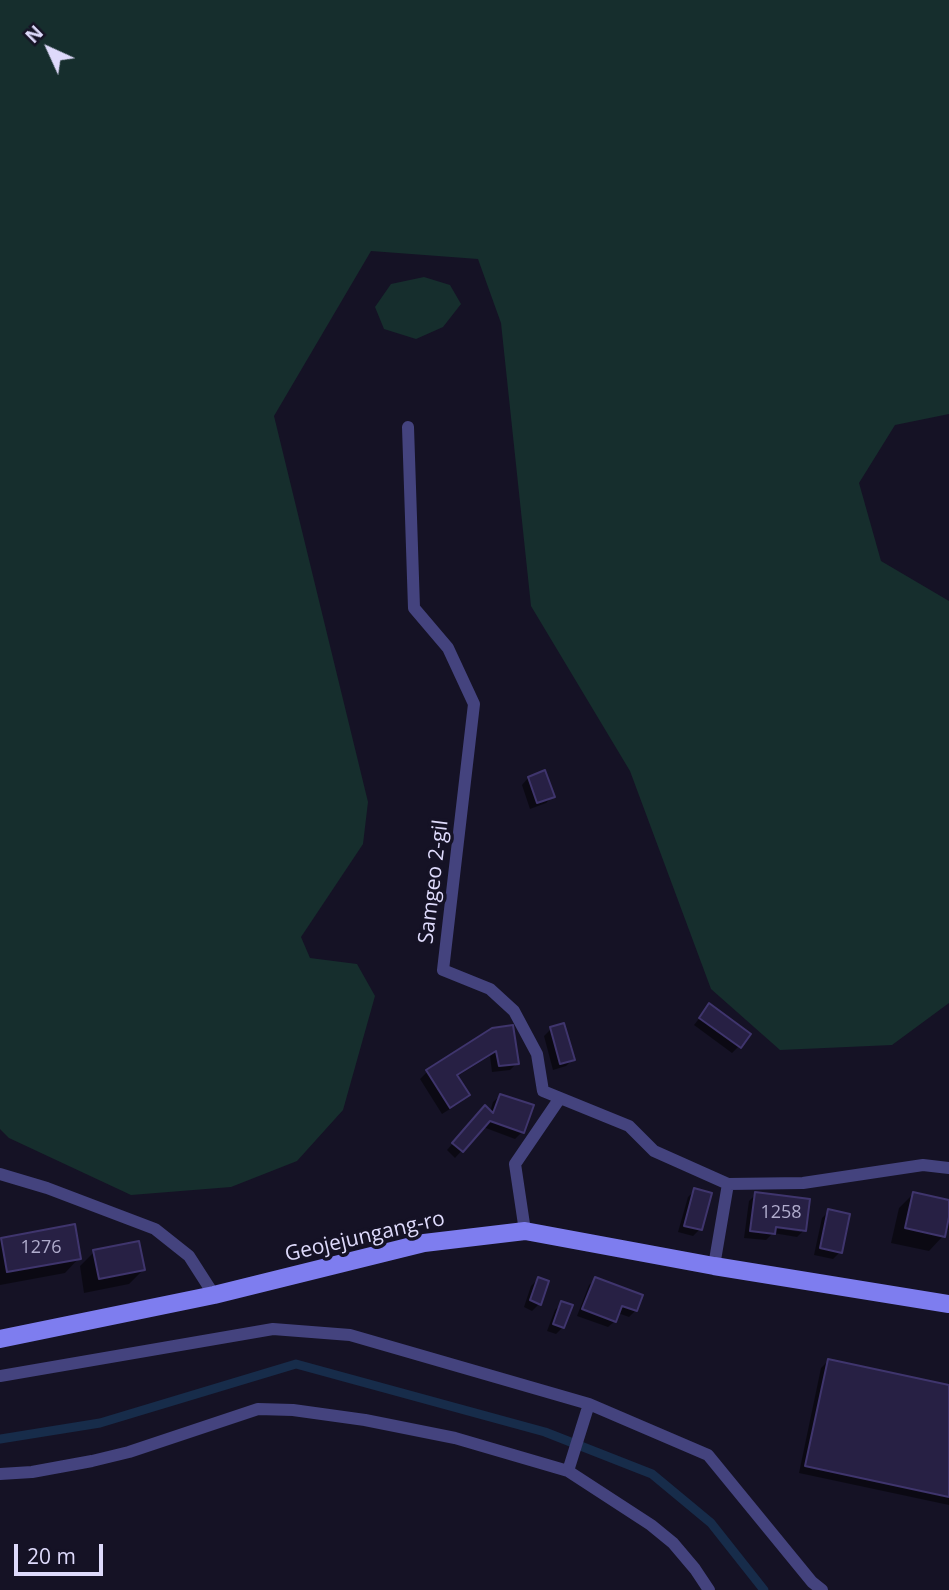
<!DOCTYPE html>
<html>
<head>
<meta charset="utf-8">
<style>
	body { margin:0 }
	#map { position:relative; width:949px; height:1590px; overflow:hidden; background:#151225; font-family:"Open Sans",sans-serif }
	canvas { display:block }
	.north { position:absolute; left:14px; top:14px; width:70px; height:70px; -webkit-text-stroke:5px #151225; paint-order:stroke; rotate:315deg; font-size:19px; font-weight:700; line-height:28px; text-align:center; color:#dedafb }
	.north::after { content:''; display:block; margin:auto; width:24px; height:32px; background:#dedafb; clip-path:polygon(50% 0,100% 100%,50% 72%,0 100%) }
	.scale { position:absolute; left:14px; top:1544px; width:89px; height:32px; box-sizing:border-box; border:4px solid #dedafb; border-top:0; padding-left:9px; font-size:21px; line-height:24px; white-space:nowrap; color:#dedafb; -webkit-text-stroke:5px #151225; paint-order:stroke }
</style>
</head>
<body>
<div id="map">
<canvas width="949" height="1590"></canvas>
<div class="north">N</div>
<div class="scale">20 m</div>
</div>
<script>
const g = document.querySelector('canvas').getContext('2d');
g.lineJoin = 'round';
function fill(path, color) {
  g.fillStyle = color;
  g.fill(path, 'evenodd');
}
function strokePath(path, color, width, dash) {
  g.strokeStyle = color;
  g.lineWidth = width;
  g.lineCap = dash ? 'butt' : 'round';
  g.setLineDash(dash || []);
  g.stroke(path);
}
function drawText(font, color, halo, rows, align = 'center') {
  g.font = font + ' "Open Sans",sans-serif';
  g.lineWidth = 7;
  g.setLineDash([]);
  g.textBaseline = 'middle';
  g.strokeStyle = halo;
  g.fillStyle = color;
  for (const [text, x, y, turn = 0] of rows) {
    g.save();
    g.translate(x, y);
    g.rotate((+turn || 0) * Math.PI / 180);
    g.textAlign = isNaN(turn) ? turn : align;
    if (halo) g.strokeText(text, 0, 0);
    g.fillText(text, 0, 0);
    g.restore();
  }
}
const green = new Path2D(`
	M0,0H949V414L895,425L859,483L881,561L949,601V1003L892,1045L780,1050L711,989L630,771L531,606L501,323L478,259L371,251L274,416L368,802L363,844L301,937L310,958L357,964L375,996L343,1110L297,1161L231,1187L131,1195L9,1138L0,1129Z
	M424,277L450,285L461,304L443,327L416,339L384,329L375,307L391,284Z`);
const shadow = new Path2D(`
	M528,778L553,796L546,803L530,809L522,785Z
	M709,1006L739,1046L732,1053L694,1025Z
	M493,1029L517,1063L510,1070L492,1072L490,1056L456,1077L468,1095L461,1102L442,1114L420,1079L427,1072Z
	M551,1029L573,1059L566,1066L553,1070L544,1036Z
	M500,1096L522,1132L515,1139L483,1127L455,1158L447,1150L478,1114L490,1112L493,1102Z
	M695,1190L700,1229L693,1236L678,1232L688,1197Z
	M756,1194L804,1230L797,1237L773,1233L766,1240L744,1238L749,1201ZM767,1224L801,1228V1232L767,1227Z
	M913,1194L949,1202V1230H944L943,1236L929,1251L891,1243L899,1208Z
	M829,1211L840,1252L833,1259L814,1255L822,1218Z
	M1,1239L79,1258L65,1273L0,1285V1241Z
	M94,1252L143,1270L129,1284L84,1293L80,1266Z
	M538,1279L539,1304L532,1311L524,1307L531,1286Z
	M596,1279L636,1310L629,1317L618,1313L615,1321L608,1327L577,1316L589,1285Z
	M562,1303L563,1327L556,1334L547,1331L555,1310Z
	M828,1361L949,1387V1505L799,1473L821,1368Z`);
const stream = new Path2D(`
	M0,1439L100,1423L296,1364L545,1432L652,1474L711,1523L764,1590`);
const building = new Path2D(`
	M545,770L555,797L537,803L528,777Z
	M709,1003L751,1034L741,1048L699,1018Z
	M564,1023L575,1060L560,1064L550,1027Z
	M513,1025L519,1064L499,1066L496,1051L457,1075L470,1095L450,1108L426,1070L492,1028Z
	M500,1094L534,1105L524,1133L490,1121L463,1152L452,1143L485,1105L493,1113Z
	M694,1188L712,1193L702,1230L684,1226Z
	M755,1192L810,1199L806,1231L776,1227L775,1234L750,1231Z
	M913,1192L949,1200V1217L945,1237L905,1228Z
	M828,1209L850,1214L842,1253L820,1248Z
	M75,1224L81,1259L7,1272L1,1238Z
	M139,1241L145,1270L99,1279L93,1250Z
	M538,1277L549,1281L541,1305L530,1300Z
	M595,1277L643,1295L637,1311L622,1306L616,1322L582,1309Z
	M561,1301L573,1305L564,1328L553,1324Z
	M828,1359L949,1385V1497L805,1466Z`);
const lane = new Path2D(`
	M408,427L414,608L448,648L474,704L443,970L490,989L514,1011L537,1054L543,1091L629,1126L654,1151L728,1184L803,1183L923,1165L949,1168
	M0,1174L47,1188L155,1229L189,1256L214,1295
	M525,1231L515,1164L560,1098
	M714,1266L728,1184
	M0,1376L273,1329L350,1335L589,1404L708,1455L812,1582L822,1590
	M568,1471L589,1404
	M0,1474L32,1472L92,1461L129,1452L258,1409L293,1410L365,1420L455,1438L568,1471L651,1525L673,1543L695,1569L709,1590`);
const secondary = new Path2D(`
	M0,1339L214,1295L424,1243L525,1231L714,1266L949,1304`);
const numberNames = [
	["1258",781,1213],
	["1276",41,1248]
];
const streetNames = [
	["Samgeo 2-gil",434,882,-83],
	["Geojejungang-ro",365,1237,-13]
];
fill(green, '#162e2d');
fill(shadow, '#0007');
strokePath(stream, '#172c4a', 9);
fill(building, '#272044');
strokePath(building, '#3f356d', 2);
strokePath(lane, '#44437e', 12);
strokePath(secondary, '#7e7def', 18);
drawText('18px', '#b0accd', null, numberNames);
drawText('21px', '#dedafb', '#151225', streetNames);
</script>
</body>
</html>
